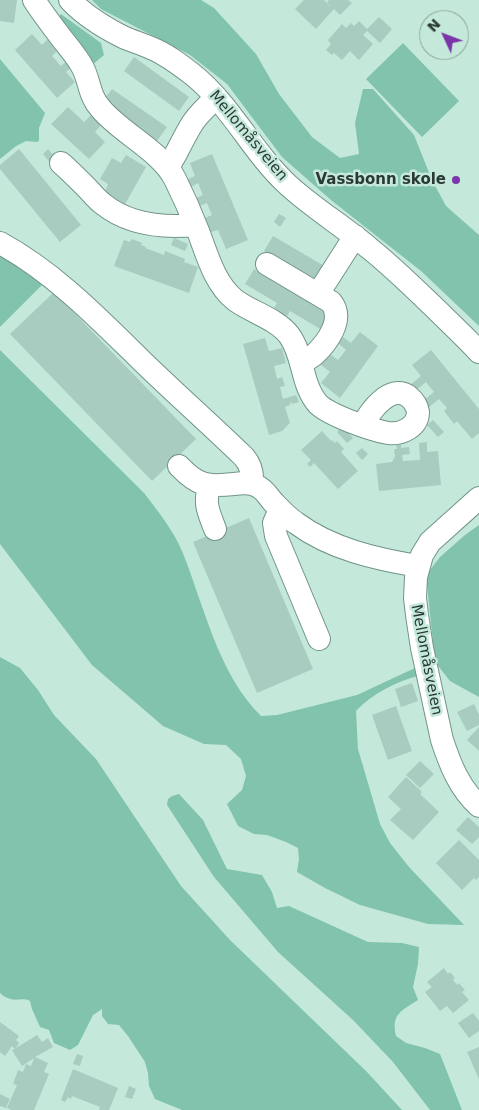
<!DOCTYPE html>
<html>
<head>
<meta charset="utf-8">
<style>
	body { margin:0 }
	#map { position:relative; width:479px; height:1110px; overflow:hidden; background:#c4e9db; font-family:"DejaVu Sans",sans-serif }
	canvas { display:block }
	.north { position:absolute; left:419px; top:10px; width:50px; height:50px; box-sizing:border-box; background:#c4e9db; border:1px solid #87a398; border-radius:50%; rotate:313deg; font-size:14px; font-weight:700; line-height:20px; text-align:center; color:#2b3934 }
	.north::after { content:''; display:block; margin:auto; width:18px; height:22px; background:#7b35a8; clip-path:polygon(50% 0,100% 100%,50% 72%,0 100%) }
</style>
</head>
<body>
<div id="map">
<canvas width="479" height="1110"></canvas>
<div class="north">N</div>
</div>
<script>
const g = document.querySelector('canvas').getContext('2d');
g.lineJoin = 'round';
function fill(path, color) {
  g.fillStyle = color;
  g.fill(path, 'evenodd');
}
function strokePath(path, color, width, dash) {
  g.strokeStyle = color;
  g.lineWidth = width;
  g.lineCap = dash ? 'butt' : 'round';
  g.setLineDash(dash || []);
  g.stroke(path);
}
function drawText(font, color, halo, rows, align = 'center') {
  g.font = font + ' "DejaVu Sans",sans-serif';
  g.lineWidth = 5;
  g.setLineDash([]);
  g.textBaseline = 'middle';
  g.strokeStyle = halo;
  g.fillStyle = color;
  for (const [text, x, y, turn = 0] of rows) {
    g.save();
    g.translate(x, y);
    g.rotate((+turn || 0) * Math.PI / 180);
    g.textAlign = isNaN(turn) ? turn : align;
    if (halo) g.strokeText(text, 0, 0);
    g.fillText(text, 0, 0);
    g.restore();
  }
}
const green = new Path2D(`
	M92,0H201L214,8L256,54L279,94L312,137L340,158L359,154L355,123L363,89H373L414,135L432,180L446,206L479,235V326L421,271L331,200L282,157L227,84L190,55L101,9Z
	M61,14L101,43L104,55L91,66L58,18Z
	M403,43L459,101L422,137L366,79Z
	M0,59L45,113L39,128V140L38,142L26,141L16,146L0,159Z
	M0,254L42,285L0,327Z
	M0,350L144,493C158,511 173,530 182,551C204,605 218,674 261,716L277,715L357,695L415,668L418,676C395,682 372,694 356,711L358,749L380,824L390,843L409,867L464,925L428,924L360,905L325,888L297,872L299,859L298,848L286,842L267,835L254,834L238,826L227,804L242,790L246,776L241,759L226,745L204,744L163,726L92,665L0,544Z
	M479,525V697L450,681L435,662L426,575L440,557L465,535Z
	M0,657L20,668L38,690L54,715L96,759L181,886L230,940L367,1072L402,1110H182L155,1099L149,1086L148,1073L145,1062L128,1036L119,1025L108,1024L102,1016V1009L93,1015L78,1045L70,1050L54,1043L49,1030L40,1027L32,1009L30,1001C22,997 15,1002 8,998C6,998 1,994 0,993Z
	M179,794L203,820L227,869L262,875L272,892L277,908L289,906L368,942L402,943L419,947L418,964L413,987L418,1000C401,1011 391,1014 396,1036L406,1043L425,1048L440,1054L462,1110H430L393,1062L353,1020L278,952L214,877L167,805L168,799L172,796Z`);
const building = new Path2D(`
	M0,0H17L14,23L0,21Z
	M304,0H324L332,8L327,2L329,0H348L352,3L340,15L334,9L316,29L295,9Z
	M379,17L392,29L380,43L367,31L363,35L373,44L359,60L350,51L342,60L334,53L332,55L326,50L331,44L328,40L342,24L346,28L351,23L354,26L359,21L367,29Z
	M32,34L42,45L49,38L59,49L52,56L61,66L69,59L74,65L66,72L75,82L57,98L15,50Z
	M134,57L189,97L179,111L124,71Z
	M112,89L167,127L157,141L102,102Z
	M68,107L84,122L91,115L102,124L95,132L105,142L89,159L51,124Z
	M19,149L81,225L60,242L0,169V165Z
	M48,149L58,161L53,166L43,154Z
	M212,154L248,240L226,249L218,230L208,233L202,219L212,215L207,203L197,207L194,199L203,195L198,183L189,188L186,180L195,176L190,163Z
	M126,155L146,167L125,204L105,192L108,184L100,179L112,158L121,163Z
	M279,214L286,218L280,227L274,222Z
	M273,236L326,267L317,282L264,251Z
	M174,238L188,244L185,251L171,245Z
	M132,239L142,243L141,245L146,247L145,248L164,255L165,251L185,259L184,262L198,267L189,293L114,266L124,240L130,242Z
	M254,269L331,315L322,330L290,311L287,316L274,308L277,303L245,284Z
	M54,292L196,439L152,481L10,334Z
	M360,332L378,346L340,398L321,383L330,372L321,365L330,354L338,360L346,350L338,343L343,337L351,343Z
	M265,338L269,351L282,348L286,363L274,366L277,379L282,377L285,386L280,387L283,399L296,395L299,402L292,404L291,402L290,403V405L285,407L290,423L282,431L269,435L243,344Z
	M431,350L479,409V433L472,439L457,421L454,424L444,411L447,408L439,399L428,408L423,401L434,392L426,382L415,391L410,385L421,376L412,365Z
	M433,420L444,432L438,437L427,425Z
	M342,426L353,438L347,443L337,432Z
	M322,431L331,441L332,440L335,443L337,441L344,449L341,452L358,471L338,489L314,463L310,467L307,464L311,460L301,450Z
	M427,442V452L438,451L441,485L379,491L376,464L392,462L395,456L394,449H397L396,445L401,444V448L409,447L410,454L402,455L403,461L420,460L419,443Z
	M362,448L368,454L362,460L356,453Z
	M249,518L313,669L257,693L193,542Z
	M412,683L418,701L401,707L395,689Z
	M474,704L479,715V725L467,731L457,712Z
	M396,706L412,751L388,760L372,715Z
	M479,727V751L467,740Z
	M420,761L434,774L420,788L406,775Z
	M406,777L422,792L420,794L439,812L413,840L390,820L401,809L388,797Z
	M468,817L479,827V837L472,844L456,830Z
	M459,840L479,860V877L476,880L474,878L462,890L436,863Z
	M444,968L448,974L450,972L455,978L453,980L457,985L459,983L465,990L462,992L469,1000L453,1013L447,1006L440,1011L425,992L432,987L427,982Z
	M473,1013L479,1021V1031L469,1038L458,1023Z
	M0,1022L19,1036L16,1040L19,1043L16,1048L37,1035L42,1042L48,1038L53,1047L35,1057L48,1063L44,1072L49,1074L34,1110H11L7,1108L17,1085L13,1084L18,1070L23,1072L26,1064L31,1066L34,1058L22,1066L12,1050L15,1049L12,1046L5,1056L0,1052Z
	M479,1047V1079L467,1052Z
	M77,1054L83,1056L80,1066L73,1064Z
	M73,1069L118,1088L109,1110H99L100,1107L72,1096L71,1099L68,1097L65,1102L61,1100Z
	M129,1086L136,1089L132,1099L125,1097Z
	M0,1094L10,1099L6,1108L0,1106Z`);
const minor = new Path2D(`
	M34,0C43,14 53,27 63,40C70,49 78,58 83,68C90,82 89,96 101,109C121,133 161,151 175,179C183,195 191,213 198,231C207,254 214,283 235,300C251,312 277,319 289,335C304,355 301,385 318,404C329,415 371,430 388,433C401,435 418,427 418,412C417,405 413,400 408,396C390,384 370,411 363,425
	M70,0C85,16 103,27 123,37C132,41 142,44 151,48C166,54 179,64 192,74C231,105 252,152 288,185C313,208 343,226 369,248C394,268 416,290 439,312C452,325 466,338 479,352
	M61,163C70,171 78,179 86,187C92,193 96,199 103,204C129,225 163,228 195,225
	M168,167C177,154 183,138 192,124C198,114 208,106 216,97
	M0,243C55,273 99,319 144,363C177,395 211,425 244,457C251,465 253,473 252,484
	M267,264L331,302C345,319 327,343 314,355C310,358 305,361 301,363
	M318,294L355,236
	M179,466C198,486 207,487 234,484C242,483 250,482 257,486C264,489 268,496 273,502C280,509 287,517 296,523C331,549 376,559 418,566
	M210,486C203,502 209,513 215,529
	M479,498L430,542L422,555L416,577L415,598L417,615L422,648L442,740C450,764 459,788 479,806
	M280,509L274,523L276,536L319,639`);
const markers = [
	[456,180,5,"#7b35a8"]
];
const streetNames = [
	["Mellomåsveien",248,136,50],
	["Mellomåsveien",426,660,79]
];
const poiNames = [
	["Vassbonn skole",446,180]
];
fill(green, '#81c3ad');
fill(building, '#a8ccbf');
strokePath(minor, '#729488', 24);
strokePath(minor, '#fff', 22);
for (const [x, y, r, color] of markers) {
  const dot = new Path2D();
  dot.arc(x, y, r, 0, 2 * Math.PI);
  g.fillStyle = color;
  g.fill(dot);
  strokePath(dot, '#c4e9db', 2);
}
drawText('15px', '#2b3934', '#c4e9db', streetNames);
drawText('bold 15px', '#2b3934', '#c4e9db', poiNames, 'right');
</script>
</body>
</html>
